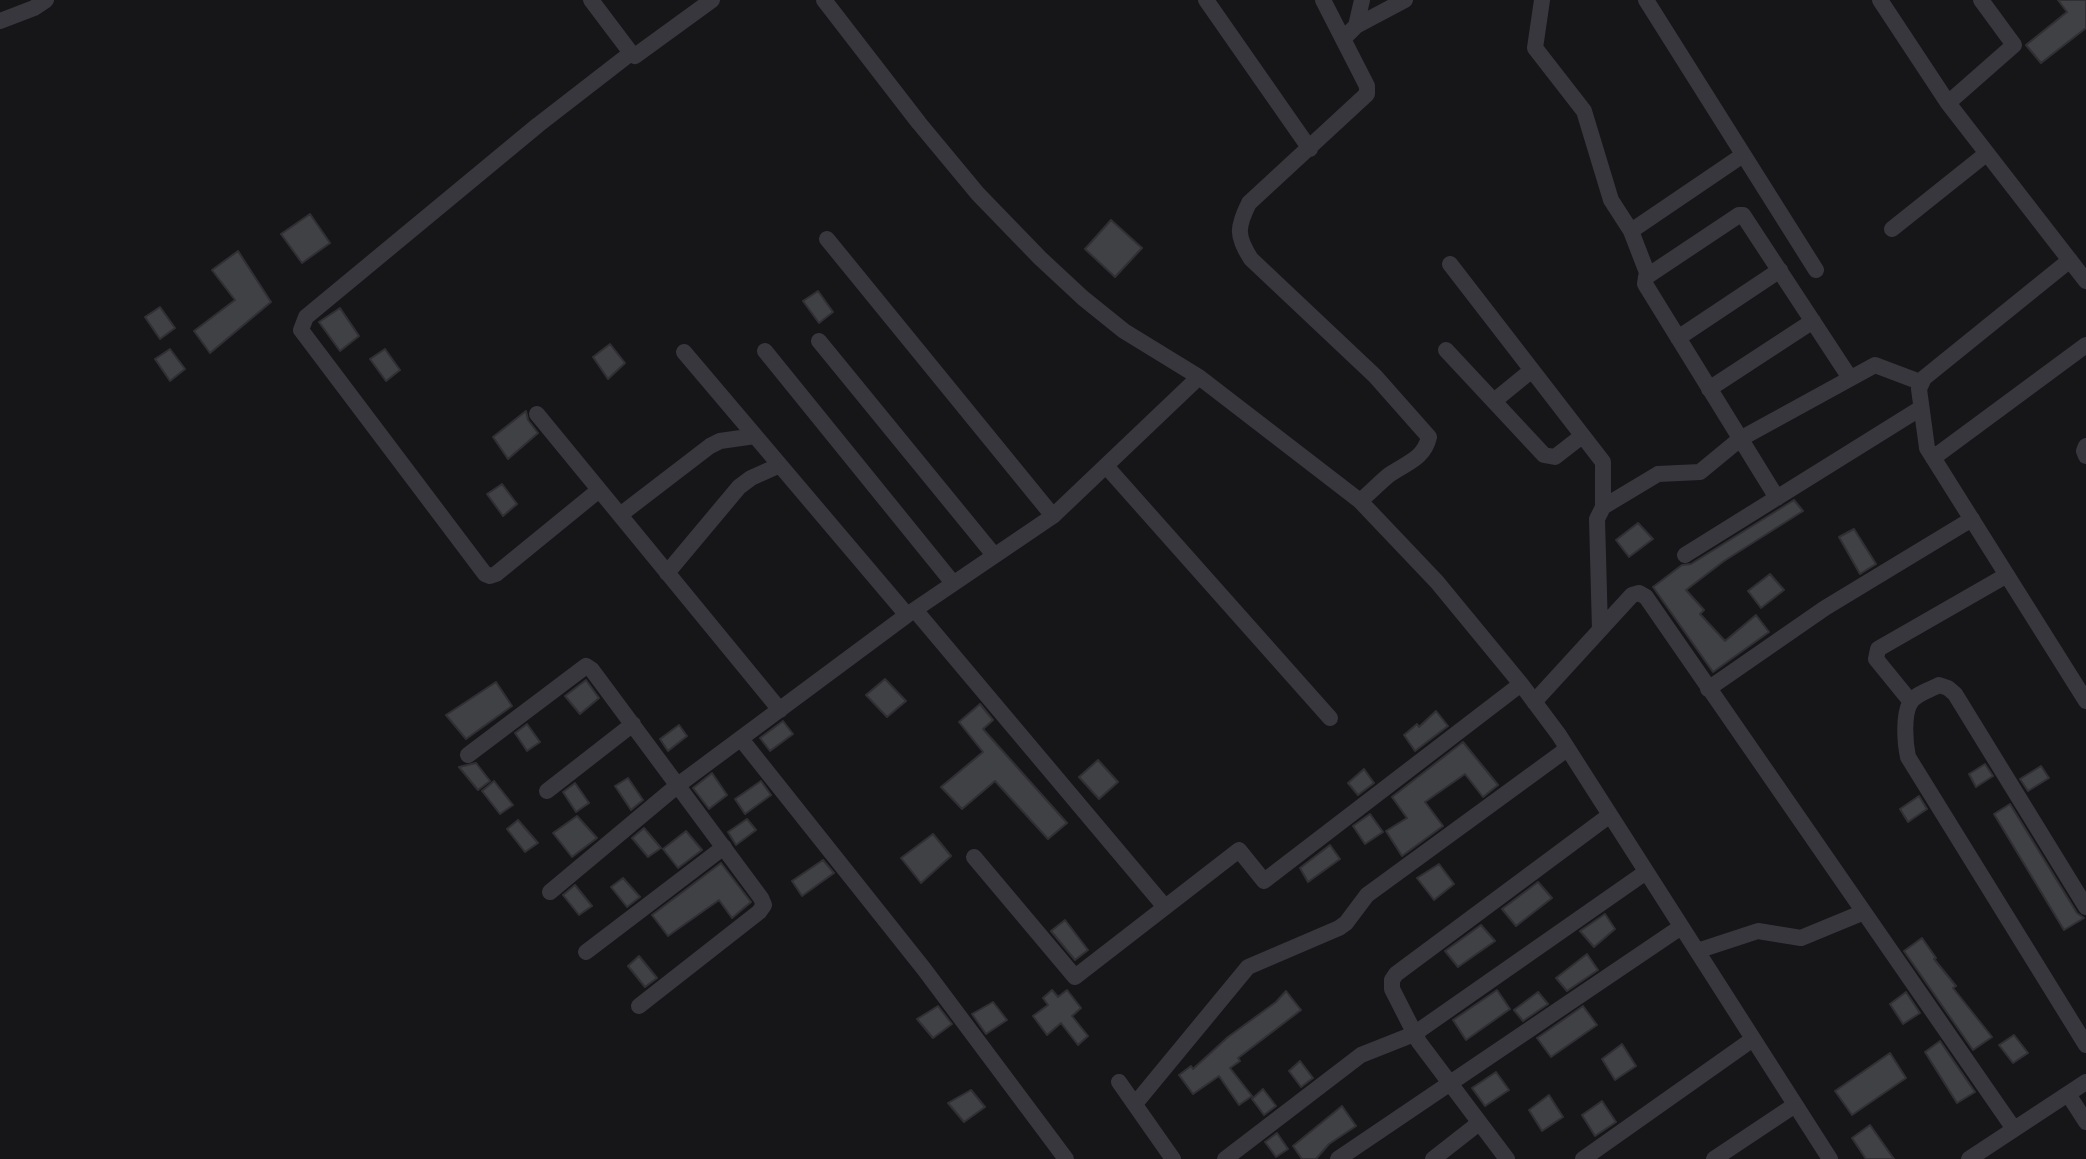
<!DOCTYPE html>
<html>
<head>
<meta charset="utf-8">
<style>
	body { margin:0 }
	canvas { display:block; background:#161618 }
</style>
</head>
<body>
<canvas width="2086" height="1159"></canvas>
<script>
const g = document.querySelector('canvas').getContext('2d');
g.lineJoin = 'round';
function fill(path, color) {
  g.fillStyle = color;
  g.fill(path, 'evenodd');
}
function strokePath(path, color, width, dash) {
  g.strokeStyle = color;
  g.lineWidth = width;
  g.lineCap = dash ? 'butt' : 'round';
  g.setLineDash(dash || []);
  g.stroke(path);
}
const building = new Path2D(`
	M2058,0H2086V28L2041,63L2026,45L2067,12Z
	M310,214L330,243L302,263L281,234Z
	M1111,220L1142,248L1115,277L1085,249Z
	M238,251L271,302L210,353L194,331L235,300L212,270Z
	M818,291L833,312L819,323L803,301Z
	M160,307L175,328L160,339L145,317Z
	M340,308L359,336L340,351L319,322Z
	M610,344L625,363L608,379L593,357Z
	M170,349L185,369L170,381L155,359Z
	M385,349L400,370L386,381L370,359Z
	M526,411L528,420L538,433L508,459L493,437Z
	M502,484L517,504L503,516L487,494Z
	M1794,500L1803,511L1724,561L1686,590L1704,610L1700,614L1725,641L1756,615L1769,632L1713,672L1653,587L1682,565L1691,564Z
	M1638,523L1653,539L1629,557L1616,540Z
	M1854,529L1876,564L1860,574L1839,537Z
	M1770,574L1784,590L1761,608L1748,591Z
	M885,679L906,701L887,717L866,695Z
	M586,680L599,698L580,714L565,696Z
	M496,682L512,706L466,739L446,715Z
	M980,704L993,720L983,729L1067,823L1048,839L995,781L962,809L941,787L983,752L959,722Z
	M1436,711L1448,726L1415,751L1404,735L1417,724L1419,727Z
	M783,721L793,734L770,751L760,738Z
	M527,724L540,742L527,751L515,733Z
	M679,725L687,736L668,751L660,739Z
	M1463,742L1498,785L1483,797L1465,774L1425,802L1443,826L1402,856L1386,831L1407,818L1392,797Z
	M1098,760L1118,782L1099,799L1079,777Z
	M476,763L490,781L478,790L459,767Z
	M1985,764L1993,776L1976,787L1969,774Z
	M2041,766L2049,778L2028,791L2020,779Z
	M1364,769L1374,783L1358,795L1348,783Z
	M712,773L727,795L709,809L693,788Z
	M628,778L643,800L631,810L615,786Z
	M494,781L513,805L500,814L482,791Z
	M761,781L771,795L745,814L735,799Z
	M575,783L589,803L576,812L563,792Z
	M1919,796L1927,809L1908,822L1900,809Z
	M2010,804L2077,913L2084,918L2064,930L1994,814Z
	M1370,814L1383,832L1365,844L1353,826Z
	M577,816L597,838L572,857L553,833Z
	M747,819L756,830L736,845L728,832Z
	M518,820L538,843L525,852L507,829Z
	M644,828L661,848L648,857L632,838Z
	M686,831L702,850L678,868L663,849Z
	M933,834L951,856L921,883L901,858Z
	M1330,845L1340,859L1308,882L1300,868Z
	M823,860L834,873L802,896L792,881Z
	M721,863L751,902L732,918L719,900L668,936L652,915Z
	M1439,864L1454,884L1434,900L1417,878Z
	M623,878L640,897L627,907L611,887Z
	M1538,882L1552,898L1516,926L1502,909Z
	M575,885L592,906L579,915L563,895Z
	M1605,914L1615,929L1594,947L1580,931Z
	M1065,920L1088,950L1075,960L1051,931Z
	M1481,925L1495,941L1458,967L1445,951Z
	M1922,938L1936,958L1934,959L1956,986L1953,988L1992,1037L1973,1050L1904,951Z
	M1587,954L1598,970L1567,991L1556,978Z
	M639,956L657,978L645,987L628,966Z
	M1052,990L1058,997L1067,990L1081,1008L1072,1016L1088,1036L1078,1045L1061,1023L1047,1035L1033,1016L1048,1005L1043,998Z
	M1497,990L1510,1009L1466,1040L1453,1020Z
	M1286,991L1301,1010L1238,1058L1240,1061L1230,1068L1252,1096L1239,1105L1219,1076L1193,1094L1179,1075L1191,1066L1193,1069L1228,1037L1276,1002Z
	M1538,992L1548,1004L1523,1021L1514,1010Z
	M1906,992L1920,1013L1903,1024L1890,1004Z
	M993,1002L1007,1020L986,1034L972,1014Z
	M938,1006L952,1024L933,1038L917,1019Z
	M1583,1006L1597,1025L1551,1057L1537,1038Z
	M2014,1035L2028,1053L2013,1063L1999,1045Z
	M1940,1041L1975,1092L1957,1103L1925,1052Z
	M1622,1044L1636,1066L1615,1080L1602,1059Z
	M1890,1053L1906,1078L1852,1115L1835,1091Z
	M1300,1061L1313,1078L1301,1087L1289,1071Z
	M1496,1072L1509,1090L1485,1106L1472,1088Z
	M1263,1089L1276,1106L1264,1115L1252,1099Z
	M971,1090L985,1107L964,1122L948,1103Z
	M1549,1095L1563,1117L1542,1131L1529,1110Z
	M1602,1101L1616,1122L1595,1136L1582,1115Z
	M1342,1106L1356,1126L1329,1144L1316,1159H1302L1293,1146Z
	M1870,1125L1894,1159H1866L1852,1138Z
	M1277,1133L1288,1149L1276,1157L1265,1142Z`);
const minor = new Path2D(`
	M591,0L631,53L635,56L712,0
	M824,0L919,123L978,194L1040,258L1083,298L1124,331L1199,377L1360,501L1437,582L1521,684L1559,735L1830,1159
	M1206,0L1310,149
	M1323,0L1367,86V94L1249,203C1237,227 1236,236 1251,259L1375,376L1429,437C1424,459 1406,463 1389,475C1379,483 1370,493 1360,501
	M1542,0L1535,48L1584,111L1611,200L1631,231
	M1646,0L1816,270
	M1880,0L1948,103
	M1981,0L2014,45L1948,103L2086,281
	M0,21L34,8L46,0
	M1356,26L1362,0
	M1344,38L1356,26L1405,0
	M1892,229L1986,154
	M827,239L1053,516
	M2070,260L1924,378L1919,389L1927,448L2086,701
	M1450,264L1603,462V507
	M1648,275L1631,231L1743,155
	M1678,338L1780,270
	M819,341L994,555
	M1446,350L1544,455L1555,457L1582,436
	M765,351L953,583
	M684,352L907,615
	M1709,389L1813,321
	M1494,401L1532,370
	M537,414L780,710
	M2086,446L2084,451L2086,456
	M1933,458L2086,345
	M1106,466L1330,718
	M599,490L496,574L490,576L485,574L301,330L306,317L538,125L631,53
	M1777,498L1645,284L1646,277L1739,215H1743L1850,378
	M620,515L710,446L720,441L755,436
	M1685,555L1921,408
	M667,573L739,487L751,478L780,465
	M915,610L1165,907
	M1600,630L1597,519L1603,507L1658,474L1700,472L1740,439L1875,365L1920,382
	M1708,689L1825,608L1972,519
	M1534,702L1632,595L1639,593L1646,597L2014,1129
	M1911,702L1876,659L1878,649L2007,575
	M741,739L924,969L1066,1159
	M468,755L586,666L592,670L761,898L764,905L759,912L639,1006
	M547,791L633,724
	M974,857L1075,977L1239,850L1264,881L1521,684
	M550,892L678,785L907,615L1053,516L1199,377
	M2086,907L1955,694L1948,688L1939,685C1930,690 1915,694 1910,703C1903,716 1905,743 1908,757L2086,1045
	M1697,951L1758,931L1801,938L1864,912
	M586,952L724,847
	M1119,1082L1173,1159
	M2068,1094L2086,1122
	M1135,1104L1248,967L1339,928L1346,923L1367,895L1567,749
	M1225,1159L1361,1055L1414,1034L1646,872
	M1338,1159L1681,927
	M1433,1159L1479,1123
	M1507,1159L1419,1042L1392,989V980L1396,974L1610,815
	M1583,1159L1753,1039
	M1714,1159L1795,1105
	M1969,1159L2086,1082`);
fill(building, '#404145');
strokePath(building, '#303034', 2);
strokePath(minor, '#37373d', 16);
</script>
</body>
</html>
